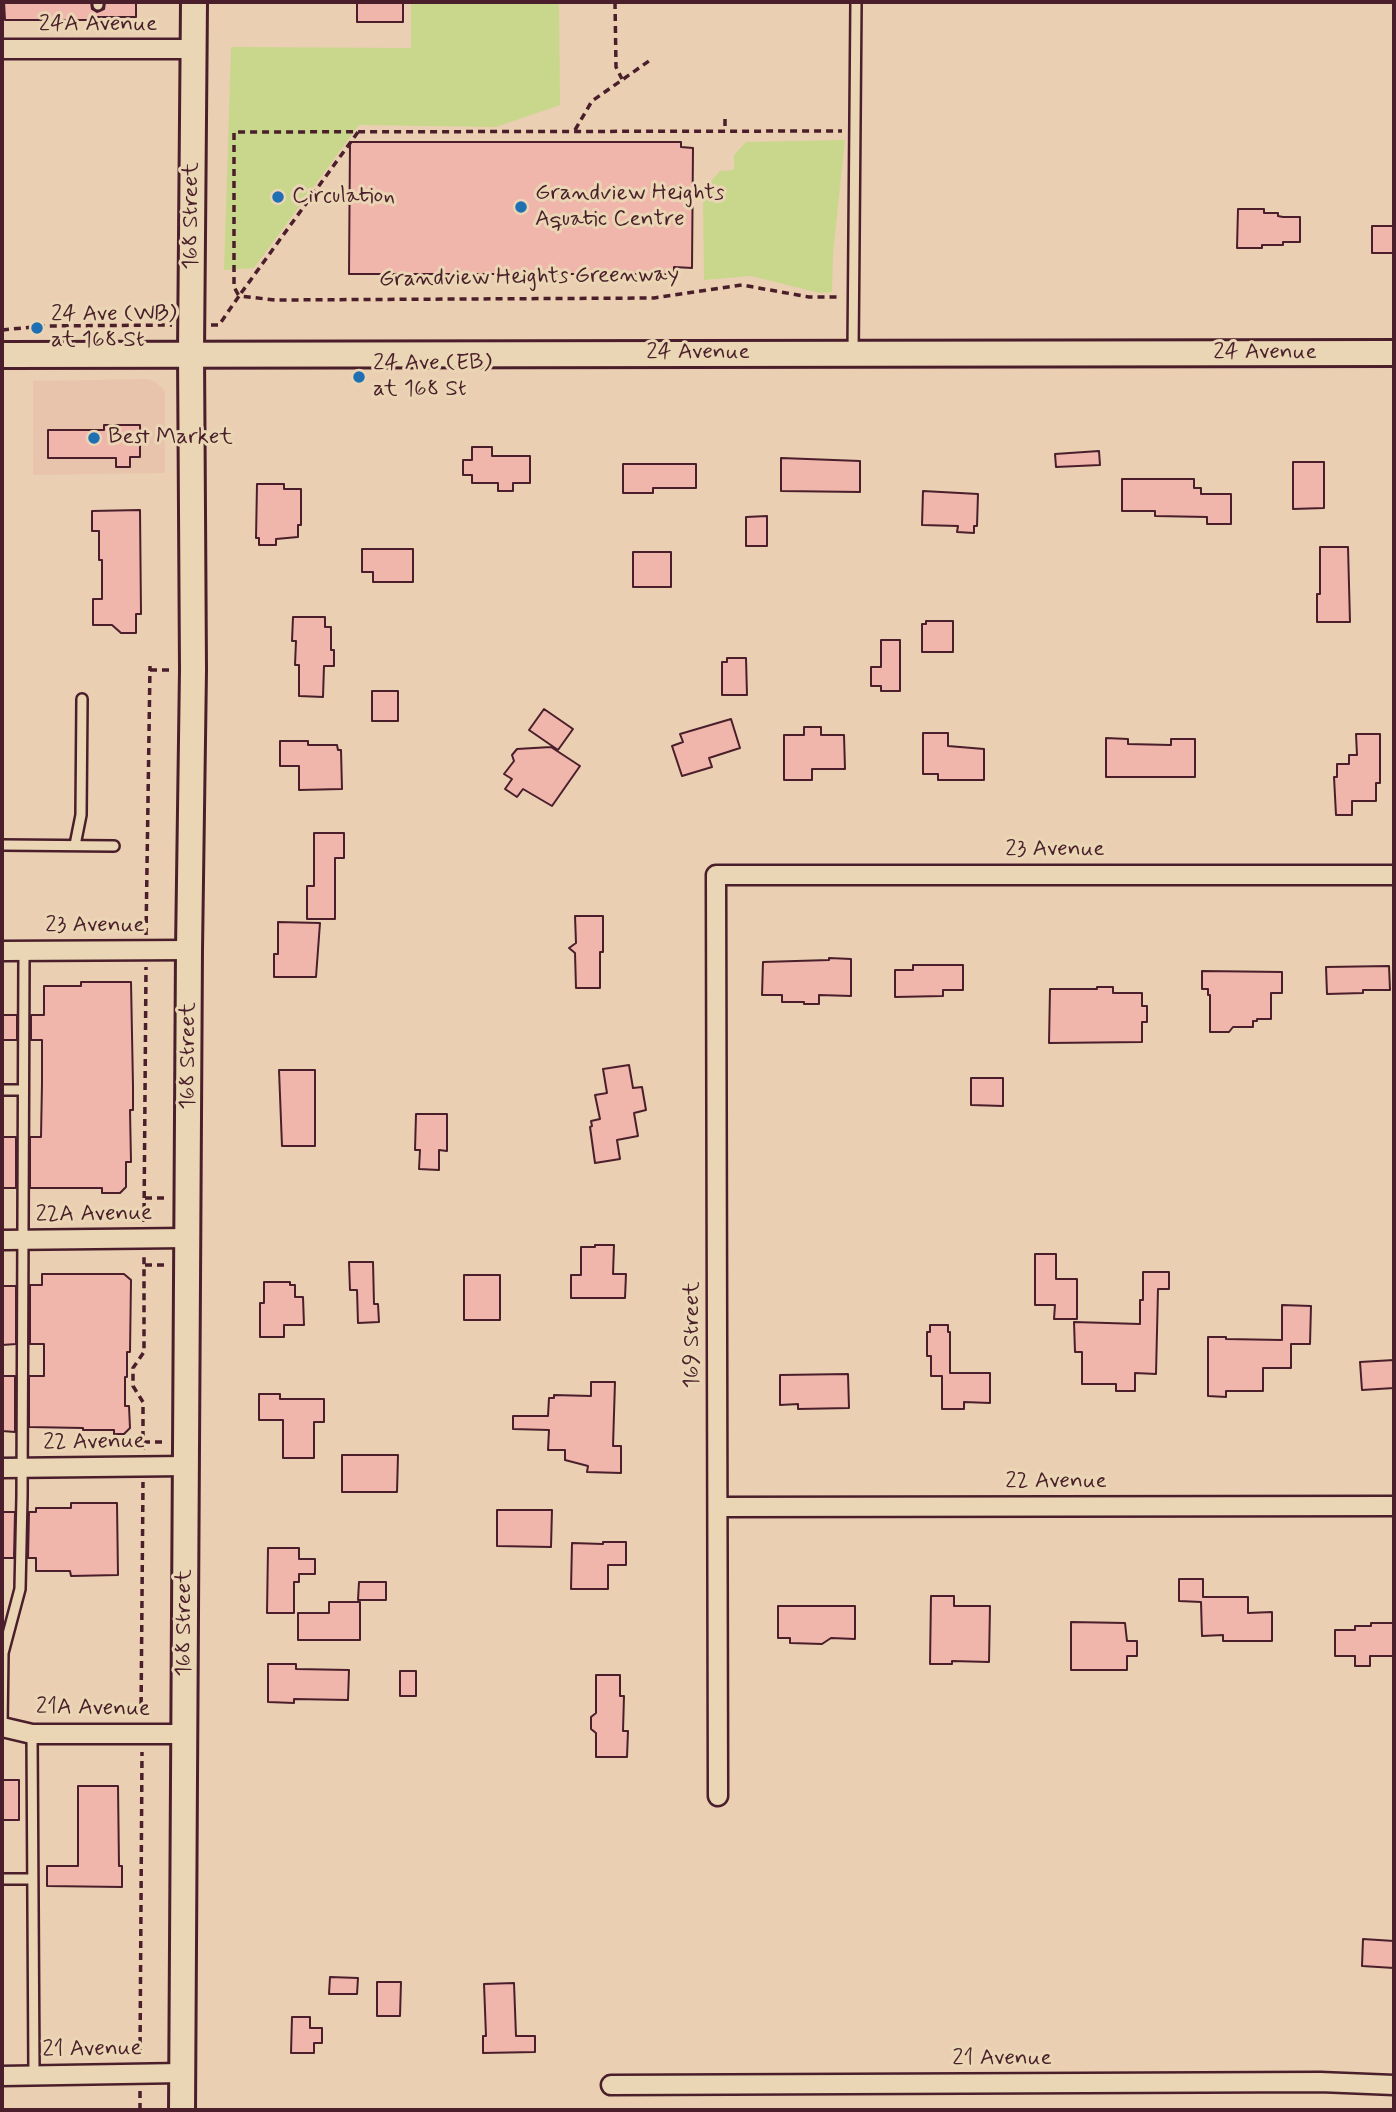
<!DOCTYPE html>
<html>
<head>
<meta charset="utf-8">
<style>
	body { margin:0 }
	#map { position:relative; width:1396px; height:2112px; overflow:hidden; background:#ebcfb2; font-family:Mynerve,sans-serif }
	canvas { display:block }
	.frame { position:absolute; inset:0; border:4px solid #4a1f2b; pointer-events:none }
</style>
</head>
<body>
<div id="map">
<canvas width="1396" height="2112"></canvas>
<div class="frame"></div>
</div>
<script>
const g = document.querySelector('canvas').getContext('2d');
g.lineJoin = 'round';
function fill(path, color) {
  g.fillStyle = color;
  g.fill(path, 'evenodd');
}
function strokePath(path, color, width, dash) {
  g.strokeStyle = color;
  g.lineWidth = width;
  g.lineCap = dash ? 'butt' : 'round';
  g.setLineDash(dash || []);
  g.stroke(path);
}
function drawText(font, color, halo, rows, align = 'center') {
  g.font = font + ' Mynerve,sans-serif';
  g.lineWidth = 6;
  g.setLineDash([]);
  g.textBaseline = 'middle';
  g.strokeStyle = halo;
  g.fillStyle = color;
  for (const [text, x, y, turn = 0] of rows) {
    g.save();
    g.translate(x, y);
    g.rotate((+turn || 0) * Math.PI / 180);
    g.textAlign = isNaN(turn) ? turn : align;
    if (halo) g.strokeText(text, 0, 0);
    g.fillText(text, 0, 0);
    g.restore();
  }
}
const built = new Path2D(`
	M147,379L156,382L165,391V473L33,475V381Z`);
const green = new Path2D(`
	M411,2H559L560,105L496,127L359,125L254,268L224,270L231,47L411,48Z
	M845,140L833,253L832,292L820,293L751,276L704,280L703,190L720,171L734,170V155L746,142Z`);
const building = new Path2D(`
	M4,2H91L92,9L97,12L104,9L105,2H136V17H91V20H5Z
	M357,2H403V22H357Z
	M350,142H681V147L693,148L692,268L674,267V274H349Z
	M1238,209H1264V213H1278V216L1283,217H1300V242H1283V245H1262V248H1237Z
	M1372,226H1394V253H1372Z
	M104,425H140V457H130V467H116V458H48V430H104Z
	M472,447H492V456H530V483H513V491H498V483H472V475H463V460H472Z
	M1099,451L1100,465L1056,467L1055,454Z
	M781,458L860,461V492L781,491Z
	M1293,462H1324V508L1293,509Z
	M623,464H696V488H653V493H623Z
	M1122,479H1194V488H1201V494H1231V524H1207V517L1155,516V511H1122Z
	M257,484H284V489H301V525H298V537L276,539V545H259V538H256Z
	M923,491L978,494L977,526H974V533L957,532L958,526L922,525Z
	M140,510L141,614H136V633H121L112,625H93V599H102V560H99V531H92V511Z
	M767,516V546H746V517Z
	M1320,547H1348L1350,622H1317V594H1320Z
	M362,549H413V582H373V572H362Z
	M633,552H671V587H633Z
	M293,617H325V627H331V650H334V666H324L323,697L299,696V665H295L296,641H292Z
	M926,621H953V652H922V624H926Z
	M881,640H900V691H881V686H871V667H881Z
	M727,658H746L747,695H722V662H727Z
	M372,691H398V721H372Z
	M544,709L573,729L558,750L529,730Z
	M731,719L740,748L709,758L712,767L682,776L672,746L683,742L680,734Z
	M804,727H821V735H844L845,769H812V780H784V735H804Z
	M923,733H948V746L984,749V780H938V774H923Z
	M1356,734H1380V783H1376V801H1352V815H1336L1334,777H1337V764H1349V755H1357Z
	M1106,738L1128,739V744L1171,745V739H1195V777H1106Z
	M280,741H308V745H337L338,750H341L342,789L299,790V766H280Z
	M551,747L580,766L552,806L523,789L517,797L505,789L512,779L504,774L514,761L512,755L517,749Z
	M314,833H344V858H335V919H307V886H314Z
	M575,916H603V952H600V988H576L575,953L569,948L576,943Z
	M278,922L320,923L316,977H274V954H278Z
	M829,958L851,959V996L819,995V1004H804V1002H782V995H762L763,962L829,960Z
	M913,965H963V990H943V996L895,997V970H913Z
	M1389,966L1390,990H1363V993L1327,994L1326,967Z
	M1202,971L1282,972V993H1271V1019H1257V1021H1253V1027H1233L1229,1032H1210V995H1208V989H1202Z
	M81,982H131L133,1086V1110H130L131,1162H126V1187L120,1193H102V1188H30V1137H41L42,1083V1040H31V1015H44V986H81Z
	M1097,987H1113V993H1142V1006H1147V1022H1142V1042L1049,1043L1050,989H1097Z
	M2,1015H17V1040H2Z
	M629,1065L633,1088L642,1087L646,1110L634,1113L638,1136L617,1140L620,1159L595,1163L590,1127L592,1126L591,1121L600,1119L595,1095L607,1093L603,1069Z
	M279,1070H315V1146H282Z
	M971,1078H1003V1106L971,1105Z
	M416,1114H447V1151L439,1150V1170L419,1169L420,1150H415Z
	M2,1137H16V1188H2Z
	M595,1245H614L613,1274H626L625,1298H571V1275H581V1247H595Z
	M1035,1254H1056V1279H1077V1319H1054L1055,1305H1035Z
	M349,1262H373L374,1304H378L379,1322L358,1323L357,1290H350Z
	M1143,1272H1169V1289H1158L1156,1374L1135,1373V1391H1116V1384H1082V1352H1075L1074,1322L1140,1324V1300H1143Z
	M42,1274H124L131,1280L130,1352H127V1377H125V1406H129L130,1428L124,1434H114V1430H83V1428L29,1427V1376H44V1344H30V1285H42Z
	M464,1275H500V1320H464Z
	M264,1282H290V1285H295V1297H303L304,1325H284V1337H260V1303H264Z
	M2,1286H16V1344L2,1345Z
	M1282,1305L1311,1306L1310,1344H1291V1368H1263V1391H1226V1397L1208,1396V1337H1226V1339L1282,1340Z
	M930,1325H948V1332H950V1373H990V1403L964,1402V1409H942V1376H931V1356H927V1332H930Z
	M1394,1360V1388L1362,1390L1360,1362Z
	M848,1374L849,1408L798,1409V1404L780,1405V1375Z
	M2,1376H15V1432L2,1431Z
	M591,1382H615L613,1446H621V1473L587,1472L588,1466L565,1460V1450H548L549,1430L513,1429V1416H548L549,1398H554V1395L591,1396Z
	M259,1394H280V1399H324V1422H314V1458H283V1420H259Z
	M342,1455H398L397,1492H342Z
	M71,1503H117L118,1575L71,1576L70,1571H36V1558H28L29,1512H36V1508H71Z
	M497,1510H552L551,1547L497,1546Z
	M2,1512H15L14,1558H2Z
	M603,1542H626V1565H608V1589H571L572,1543L603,1544Z
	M268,1548H299V1559H315V1574H299V1582H294V1613H267Z
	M1179,1579H1203V1597H1248V1613L1272,1612V1641H1223V1635L1202,1636L1201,1602L1179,1601Z
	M359,1582H386V1600H358Z
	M931,1596H954V1606H990L989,1662L952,1661V1664H930Z
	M329,1602H360V1640H298V1613H329Z
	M778,1606H855V1639L831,1638L822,1644L790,1643V1638H778Z
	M1071,1622L1125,1623L1127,1641H1137V1656H1127V1670H1071Z
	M1371,1623H1394V1656H1370V1666H1355V1656H1335V1630H1355V1626H1371Z
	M268,1664H296V1669L349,1670L348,1700L294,1699V1703L268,1702Z
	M400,1671H416V1696H400Z
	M596,1675H620V1696H624L623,1731H628L627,1757H596V1733L591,1729V1717L596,1713Z
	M2,1780H19V1820H2Z
	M78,1786H118L119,1866H122V1887L47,1886V1866H78Z
	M1363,1939L1394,1941V1968L1362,1966Z
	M330,1977L358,1978L357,1994H329Z
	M377,1982H401L400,2016H377Z
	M514,1983L516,2036H535V2052L483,2053V2036H486L484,1984Z
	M292,2017H310V2028H322V2043H314V2053H291Z`);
const path = new Path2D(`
	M615,2L616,67L622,79
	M725,119V130
	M575,130L592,101L649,61
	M358,132L239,296L234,287V132L842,131
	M211,325H219L239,296L275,300L654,298L742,285L809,297H841
	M2,330L43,326L172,325
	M150,670H172
	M146,935L150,666
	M145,1198H167
	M144,1222L146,967
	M145,1265H167
	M143,1442H165
	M143,1450V1402L133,1386V1368L144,1352V1254
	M141,1716L143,1482
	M140,2056L142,1752
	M140,2091V2110`);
const lane = new Path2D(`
	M98,2V5
	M853,353L856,2
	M2,845L114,846
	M75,845L81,815L82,699
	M2,1090H22
	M2,1727L3,1653L20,1589L22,1496L24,951
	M32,1734L34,2075
	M2,1879H32`);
const street = new Path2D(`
	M2,49H194
	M2,951L189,950
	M2,1240L187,1238
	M2,1468L186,1466
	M718,1507L1394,1506
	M2,1727L32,1734H185
	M718,1796L716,875H1394
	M2,2076L182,2073
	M611,2085L1320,2082L1394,2085`);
const secondary = new Path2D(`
	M2,355L1394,353
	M182,2110L189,950L193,670L191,353L194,2`);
const markers = [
	[278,197,7,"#1f6fb2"],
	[521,207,7,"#1f6fb2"],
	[37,328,7,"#1f6fb2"],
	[359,377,7,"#1f6fb2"],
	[94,438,7,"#1f6fb2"]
];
const streetNames = [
	["24A Avenue",98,25],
	["168 Street",192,216,-90],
	["Grandview Heights Greenway",529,278,-1],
	["24 Avenue",698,353],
	["24 Avenue",1265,353],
	["23 Avenue",1055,850],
	["23 Avenue",95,926],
	["168 Street",189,1056,-90],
	["22A Avenue",94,1215,-1],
	["169 Street",693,1335,-90],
	["22 Avenue",94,1443,-1],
	["22 Avenue",1056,1482],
	["168 Street",185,1623,-90],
	["21A Avenue",93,1709,1],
	["21 Avenue",92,2050,-1],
	["21 Avenue",1002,2059]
];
const poiNames = [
	["Grandview Heights",535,194],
	["Aquatic Centre",535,220],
	["Circulation",292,197],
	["24 Ave (WB)",51,315],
	["at 168 St",51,341],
	["24 Ave (EB)",373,364],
	["at 168 St",373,390],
	["Best Market",108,438]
];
fill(built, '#e9c4ad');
fill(green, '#c8d78b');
fill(building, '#f0b5ab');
strokePath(building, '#4a1f2b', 2);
strokePath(lane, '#4a1f2b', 14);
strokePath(street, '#4a1f2b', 23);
strokePath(secondary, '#4a1f2b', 30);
strokePath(path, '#4a1f2b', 3.5, [7, 5]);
strokePath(lane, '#ead6b4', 9);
strokePath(street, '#ead6b4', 18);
strokePath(secondary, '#ead6b4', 24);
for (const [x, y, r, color] of markers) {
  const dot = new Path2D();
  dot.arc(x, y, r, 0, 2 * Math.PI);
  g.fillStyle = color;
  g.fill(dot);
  strokePath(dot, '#ead6b4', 2.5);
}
drawText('23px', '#4a1f2b', '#ead6b4', streetNames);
drawText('23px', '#4a1f2b', '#ead6b4', poiNames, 'left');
</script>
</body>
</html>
